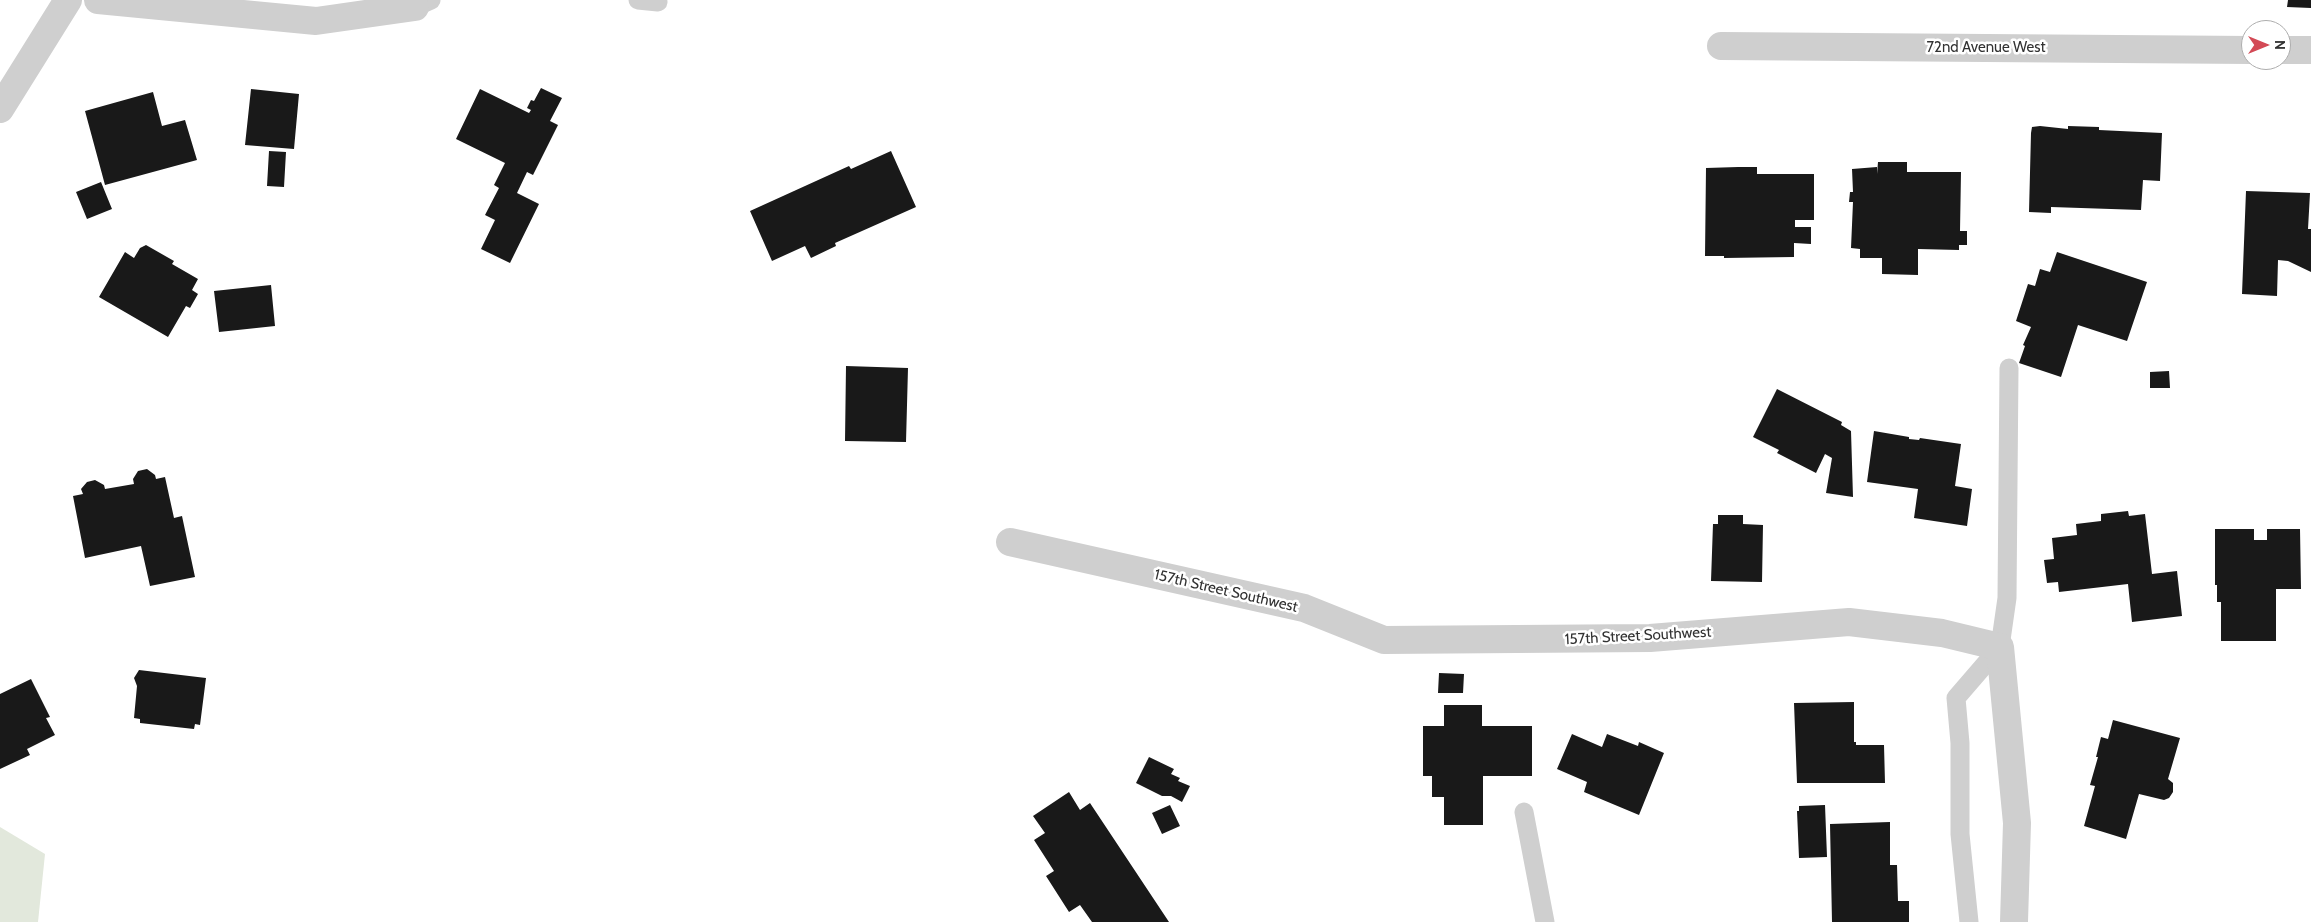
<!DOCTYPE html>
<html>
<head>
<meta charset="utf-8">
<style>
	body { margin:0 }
	#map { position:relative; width:2311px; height:922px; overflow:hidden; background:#fff; font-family:Cabin,sans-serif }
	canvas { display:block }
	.north { position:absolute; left:2241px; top:20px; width:50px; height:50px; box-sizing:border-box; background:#fff; border:1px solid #adadad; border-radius:50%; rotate:90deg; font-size:14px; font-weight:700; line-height:20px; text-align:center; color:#323232 }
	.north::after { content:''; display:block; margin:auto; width:18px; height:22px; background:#d34a56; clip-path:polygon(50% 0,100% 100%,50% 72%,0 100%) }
</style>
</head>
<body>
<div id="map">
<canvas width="2311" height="922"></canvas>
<div class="north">N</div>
</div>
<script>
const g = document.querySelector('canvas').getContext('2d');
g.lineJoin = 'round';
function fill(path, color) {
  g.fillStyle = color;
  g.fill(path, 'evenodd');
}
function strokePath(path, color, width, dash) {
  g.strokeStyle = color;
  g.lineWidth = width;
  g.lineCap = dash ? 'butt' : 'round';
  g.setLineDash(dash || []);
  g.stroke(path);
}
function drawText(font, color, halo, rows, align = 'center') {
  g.font = font + ' Cabin,sans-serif';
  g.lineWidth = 5;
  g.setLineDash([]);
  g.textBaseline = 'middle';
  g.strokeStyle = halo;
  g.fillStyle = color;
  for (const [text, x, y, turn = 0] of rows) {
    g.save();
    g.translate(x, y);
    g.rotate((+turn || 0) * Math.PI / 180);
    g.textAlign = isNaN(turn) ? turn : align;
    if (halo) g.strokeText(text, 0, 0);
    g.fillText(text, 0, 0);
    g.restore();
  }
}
const green = new Path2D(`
	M0,827L45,854L38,922H0Z`);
const building = new Path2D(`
	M2288,0H2311V8L2287,7Z
	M541,88L562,98L550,121L558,125L533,175L527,172L517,193L539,204L510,263L481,249L495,220L485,215L499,188L494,185L505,163L456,139L480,89L529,113L531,110L527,108L531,100L534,101Z
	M251,89L299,94L294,149L245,145Z
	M153,92L162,126L185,120L197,160L105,185L85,111Z
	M2040,126L2068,129V126L2099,127V130L2162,133L2160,181L2143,180L2141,210L2051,207V213L2029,212L2031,133L2032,127Z
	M269,151L286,152L284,187L267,186Z
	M891,151L916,207L835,243L836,246L811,258L805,246L772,261L750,211L849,166L851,169Z
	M1878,162H1907V172H1961L1960,231H1967V245H1959V250L1918,249V275L1882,274V258H1860V249L1851,248L1853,202H1849L1850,192H1853L1852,169L1877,167V174Z
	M1738,167H1757V174H1814V220H1795V227H1811V244L1794,243V257L1724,258V256H1705L1706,168Z
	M101,182L112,209L87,219L76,192Z
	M2246,191L2310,193L2308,229H2311V272L2288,261L2278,260L2277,296L2242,294Z
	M146,245L174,261L172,264L198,279L192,290L198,294L190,308L186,306L168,337L99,297L125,252L134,258L140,248Z
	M2057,252L2147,282L2127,341L2078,325L2061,377L2019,363L2025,346L2023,345L2031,327L2016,321L2028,284L2035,286L2040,269L2050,272Z
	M271,285L275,326L219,332L214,291Z
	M846,366L908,368L906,442L845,441Z
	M2169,371L2170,388H2150V372Z
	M1777,389L1842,422L1841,425L1851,431L1853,497L1826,493L1832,458L1825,454L1816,473L1777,453L1779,450L1753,437Z
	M1874,431L1909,437V439L1919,440L1920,438L1961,444L1955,486L1972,489L1967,526L1914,518L1918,489L1867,482Z
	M147,469L155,475L156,479L165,477L174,518L182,516L195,577L150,586L141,546L85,558L73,496L83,494L81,489L87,482L95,480L104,485L105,489L134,484L133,479L138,471Z
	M2128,511L2129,516L2145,514L2152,574L2177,571L2182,616L2132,622L2128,584L2059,592L2058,582L2047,583L2044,560L2054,559L2052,538L2077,535L2076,524L2101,521V514Z
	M1718,515H1743V524L1763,525L1762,582L1711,581L1713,524H1718Z
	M2215,529H2254V540H2267V529H2300L2301,589H2276V641H2221V602H2217V585H2215Z
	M139,670L206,678L200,725L195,724L194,729L140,723V719L134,718L137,686L134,678Z
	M1439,673L1464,674L1463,693H1438Z
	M31,679L50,717L46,718L55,735L27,749L30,755L0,769V694Z
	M1854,702V742H1856V745H1884L1885,783H1797L1794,703Z
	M1444,705H1482V726H1532V776H1483V825H1444V797H1432V776H1423V726H1444Z
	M2113,720L2180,738L2168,779L2173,783V792L2169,798L2164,800L2139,794L2126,839L2084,826L2095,786L2090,785L2098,757H2096L2101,737L2108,739Z
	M1572,734L1602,747L1607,734L1638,746L1639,742L1664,753L1639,815L1584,792L1587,782L1557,769Z
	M1149,757L1174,769L1171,774L1180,778L1178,781L1190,786L1182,802L1171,796H1162L1136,783Z
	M1069,792L1080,810L1090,803L1169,922H1092L1080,905L1069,912L1046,876L1054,871L1034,840L1045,833L1033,816Z
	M1170,805L1180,826L1162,834L1152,813Z
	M1825,805L1827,857L1799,858L1797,811H1799V806Z
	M1890,822V865H1897L1898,901H1909V922H1832L1830,824Z`);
const service = new Path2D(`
	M638,0L658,2
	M415,7L431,0
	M1524,812L1545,922
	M1969,922L1960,834V743L1956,698L2000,647L2007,598L2009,368`);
const minor = new Path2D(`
	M98,0L316,21L415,7
	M1721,46L2251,50
	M2281,50H2311
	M0,109L68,0
	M1010,542L1304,608L1384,640L1650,638L1849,622L1942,633L2000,647L2017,823L2014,922`);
const streetNames = [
	["72nd Avenue West",1986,48],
	["157th Street Southwest",1226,591,13],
	["157th Street Southwest",1638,636,-3]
];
fill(green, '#e2e8dc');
fill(building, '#191919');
strokePath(service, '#cfcfcf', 19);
strokePath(minor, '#cfcfcf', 28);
drawText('15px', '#323232', '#fff', streetNames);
</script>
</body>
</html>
